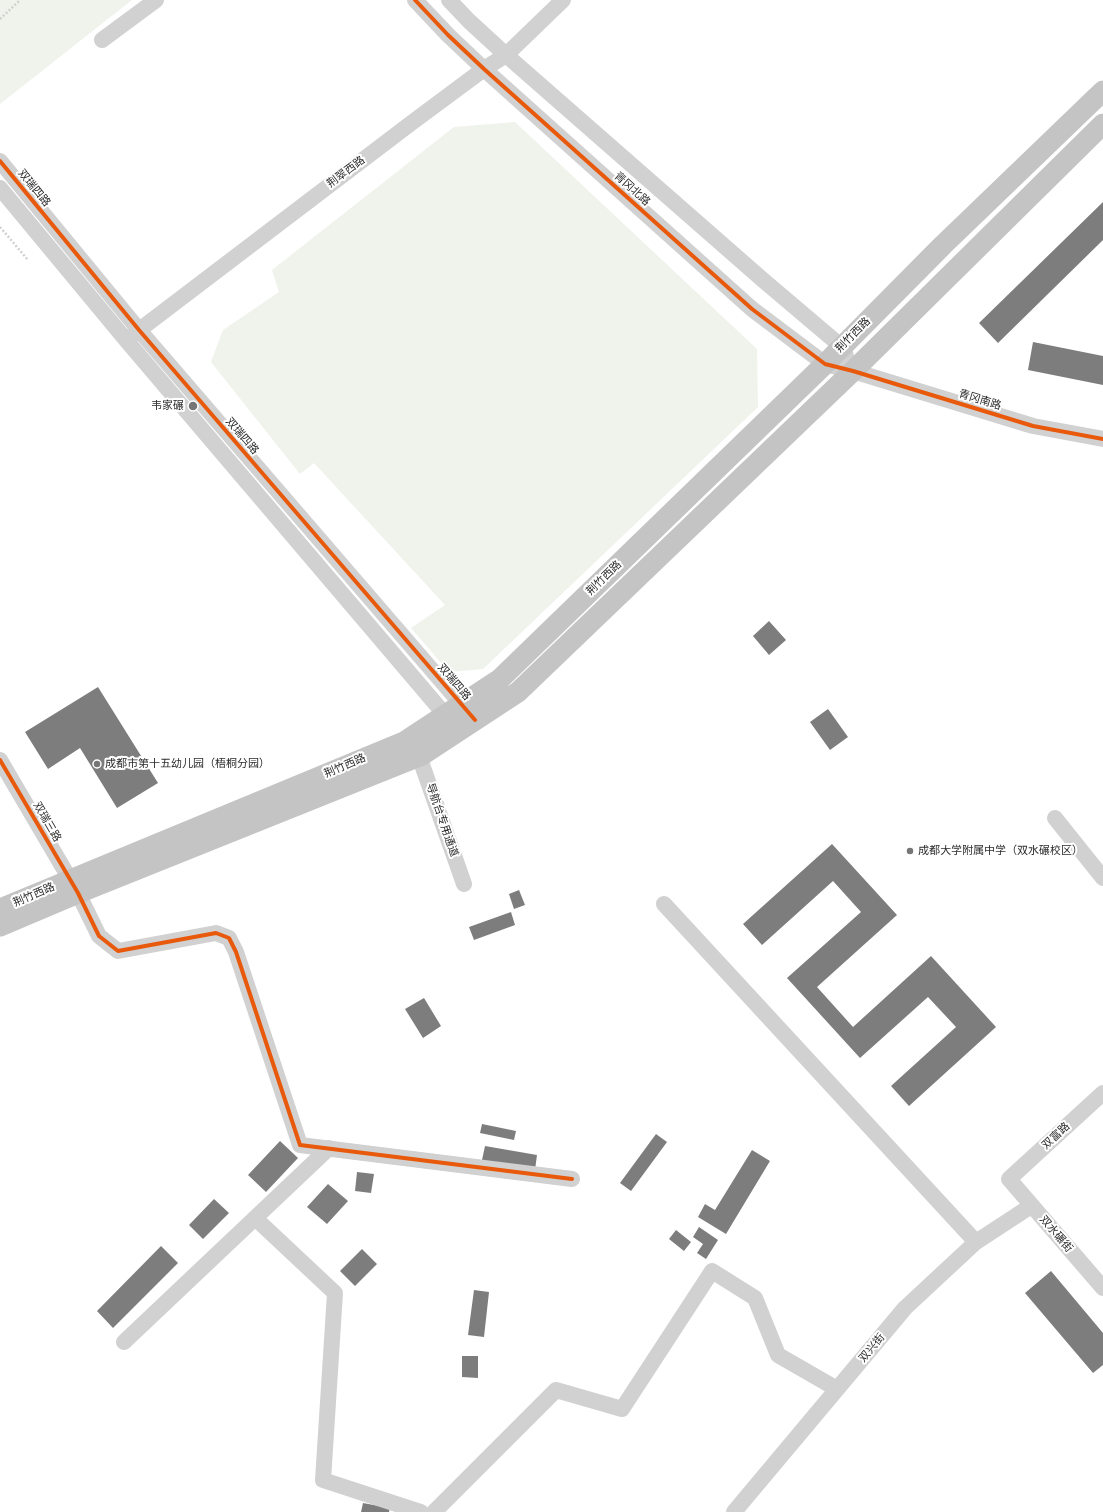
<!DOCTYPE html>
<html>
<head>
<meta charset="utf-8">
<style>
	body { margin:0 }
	canvas { display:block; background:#fff }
</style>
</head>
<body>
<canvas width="1103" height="1512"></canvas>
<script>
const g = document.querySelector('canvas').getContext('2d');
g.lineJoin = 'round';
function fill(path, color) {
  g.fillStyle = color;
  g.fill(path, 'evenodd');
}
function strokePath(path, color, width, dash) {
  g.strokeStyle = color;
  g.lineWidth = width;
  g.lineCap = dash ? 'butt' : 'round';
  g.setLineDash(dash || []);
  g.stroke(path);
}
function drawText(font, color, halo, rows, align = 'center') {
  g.font = font + ' Rubik,"Noto Sans SC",sans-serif';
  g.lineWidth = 4;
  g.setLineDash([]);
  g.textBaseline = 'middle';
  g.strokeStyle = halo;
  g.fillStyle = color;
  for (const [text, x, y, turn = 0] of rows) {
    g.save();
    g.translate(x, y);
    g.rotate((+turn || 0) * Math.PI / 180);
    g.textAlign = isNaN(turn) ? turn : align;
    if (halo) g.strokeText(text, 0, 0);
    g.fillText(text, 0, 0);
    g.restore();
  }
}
const green = new Path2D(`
	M0,0H132L0,104Z
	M515,122L757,349L758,407L483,669L449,672L411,628L445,605L314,463L300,474L211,362L223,330L279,292L272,270L454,127Z`);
const building = new Path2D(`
	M1103,202V240L998,343L979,323Z
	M1033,342L1103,356V385L1028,370Z
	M769,621L786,640L769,655L753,636Z
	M98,687L158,783L117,808L80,748L48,769L25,732Z
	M828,709L848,737L830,750L810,722Z
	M832,844L897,915L817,987L853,1027L931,956L996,1027L909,1106L891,1086L956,1027L928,997L860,1058L787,978L861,912L833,881L762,945L743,924Z
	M519,890L525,905L514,909L509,894Z
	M511,912L515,925L474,940L469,927Z
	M424,998L441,1026L423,1038L405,1009Z
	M482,1124L516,1131L514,1140L480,1133Z
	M656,1134L667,1142L631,1191L620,1183Z
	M280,1141L298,1158L266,1192L248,1175Z
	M485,1146L537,1155L535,1170L482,1160Z
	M752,1150L770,1161L726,1234L698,1217L705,1204L715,1210Z
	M357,1172L374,1174L371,1193L355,1191Z
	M328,1184L348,1201L327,1224L307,1207Z
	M214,1199L229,1213L203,1239L189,1225Z
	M699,1227L718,1240L706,1259L697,1253L703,1244L693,1237Z
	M676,1230L691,1242L684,1251L669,1239Z
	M161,1246L178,1263L113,1328L97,1311Z
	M362,1249L377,1264L355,1286L340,1271Z
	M1051,1271L1103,1333V1365L1093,1373L1025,1293Z
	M474,1290L489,1292L484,1337L468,1335Z
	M462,1356H478V1378L462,1377Z
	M363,1503L390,1508L389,1512H361Z`);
const path = new Path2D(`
	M0,19L20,0
	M0,227L28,260`);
const minor = new Path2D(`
	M415,0L448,35L484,69L752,309L825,364L853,371L1033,426L1103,439
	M449,0L469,21L506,55L763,280L842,347L846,356
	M102,40L156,0
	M0,161L139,330L469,713
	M0,188L126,340L452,723
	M130,337L410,124L484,69L506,55L563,0
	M419,756L464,884
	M0,760L78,893L99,936L118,951L216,933L229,938L236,952L300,1145L572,1179
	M1055,818L1103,878
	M664,904L976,1242
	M1103,1093L1009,1179L1103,1288
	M255,1218L335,1293L323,1480L421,1512
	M124,1342L329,1148
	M434,1512L556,1390L622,1409L712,1271L755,1298L778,1355L837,1389
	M734,1512L905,1308L976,1242L1031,1206`);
const major = new Path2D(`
	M0,909L404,742L500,679L825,364L943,245L1103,91
	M0,926L78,893L422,755L518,692L853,371L1103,124`);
const cycleway = new Path2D(`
	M415,0L448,35L484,69L752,309L825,364L853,371L1033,426L1103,439
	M0,161L139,330L475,720
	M0,760L78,893L99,936L118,951L216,933L229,938L236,952L300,1145L572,1179`);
const markers = [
	[193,406,5,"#767676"],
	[97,764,4,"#767676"],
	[910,851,4,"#767676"]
];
const streetNames = [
	["荆翠西路",346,172,-37],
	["双瑞四路",34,188,51],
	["青冈北路",632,189,42],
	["荆竹西路",853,335,-45],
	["青冈南路",980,400,17],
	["双瑞四路",242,436,49],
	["荆竹西路",604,578,-44],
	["双瑞四路",454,682,49],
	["荆竹西路",345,766,-23],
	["导航台专用通道",442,820,71],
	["双瑞三路",47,822,60],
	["荆竹西路",34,895,-23],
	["双富路",1056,1136,-43],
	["双水碾街",1056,1234,49],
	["双兴街",872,1348,-50]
];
const poiNames = [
	["韦家碾",184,406,"right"],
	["成都市第十五幼儿园（梧桐分园）",105,764],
	["成都大学附属中学（双水碾校区）",918,851]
];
fill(green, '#eff3eb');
fill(building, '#7d7d7d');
strokePath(path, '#d1d1d1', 2.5, [2, 2]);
strokePath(minor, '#d1d1d1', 16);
strokePath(major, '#c4c4c4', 21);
strokePath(cycleway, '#e8590c', 4);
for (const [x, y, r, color] of markers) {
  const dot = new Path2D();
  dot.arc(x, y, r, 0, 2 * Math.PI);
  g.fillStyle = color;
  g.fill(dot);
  strokePath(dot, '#fff', 1.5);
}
drawText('11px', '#2c2c2c', '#fff', streetNames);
drawText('11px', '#2c2c2c', '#fff', poiNames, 'left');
</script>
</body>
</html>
